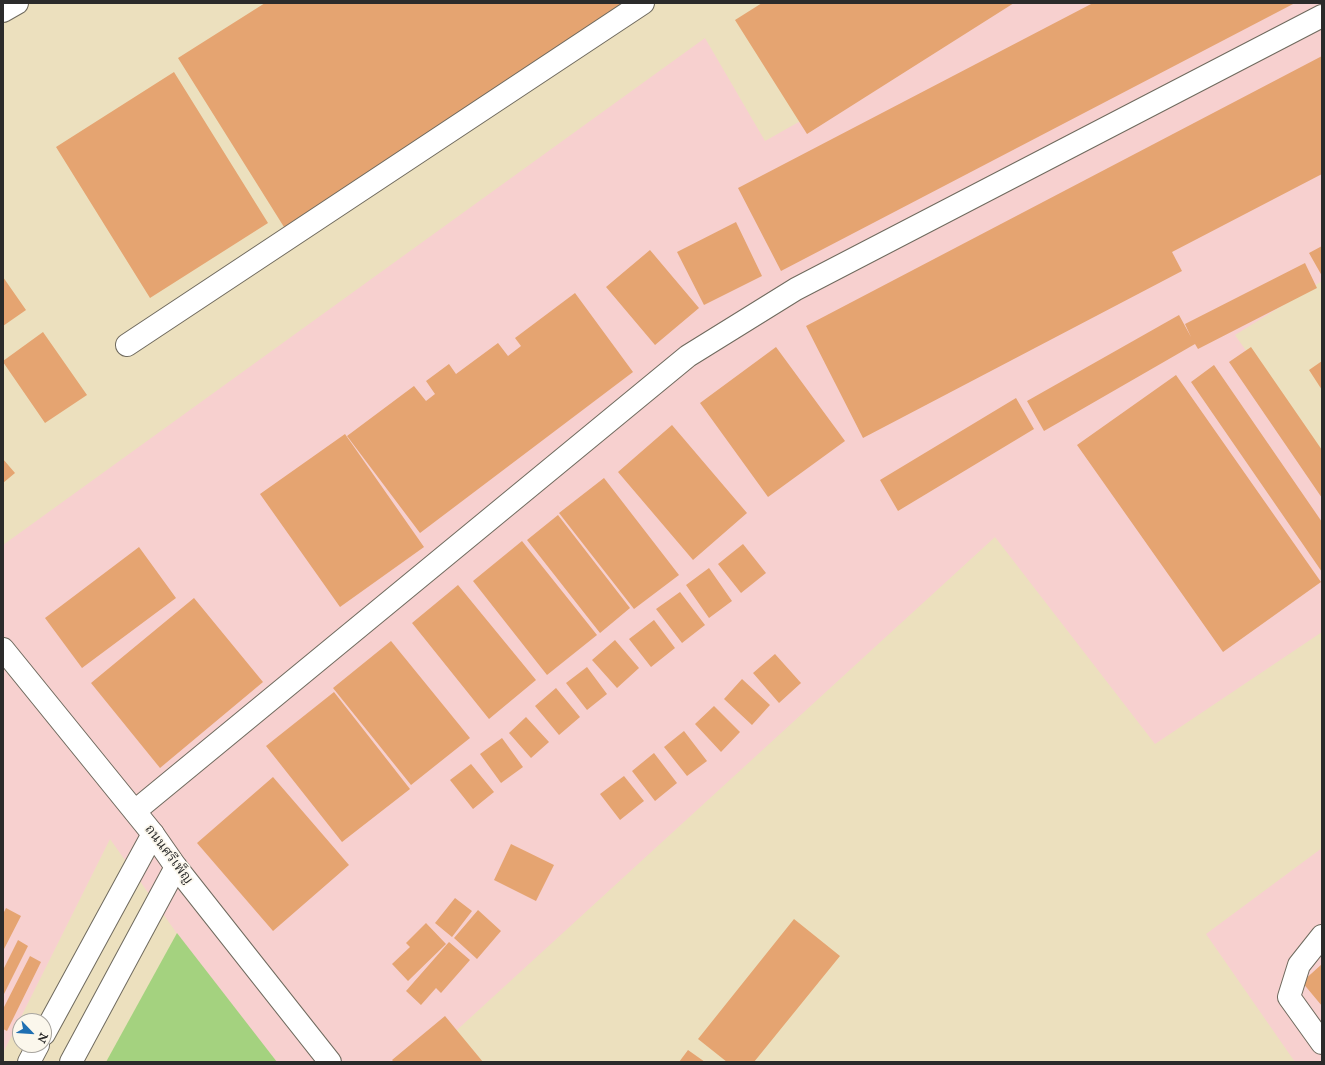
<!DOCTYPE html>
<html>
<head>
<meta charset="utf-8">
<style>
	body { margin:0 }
	#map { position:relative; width:1325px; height:1065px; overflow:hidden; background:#ece0be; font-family:"IM FELL English",serif }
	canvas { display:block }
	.frame { position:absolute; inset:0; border:4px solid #2b2b2b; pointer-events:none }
	.north { position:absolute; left:12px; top:1013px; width:40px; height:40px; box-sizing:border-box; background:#fbf7ec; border:1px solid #a8a59f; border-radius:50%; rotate:115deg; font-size:11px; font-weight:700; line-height:16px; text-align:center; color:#2b2b2b }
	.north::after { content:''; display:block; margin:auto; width:14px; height:18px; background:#1f6fb2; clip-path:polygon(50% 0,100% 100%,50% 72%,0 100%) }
</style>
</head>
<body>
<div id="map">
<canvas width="1325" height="1065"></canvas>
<div class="frame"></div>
<div class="north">N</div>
</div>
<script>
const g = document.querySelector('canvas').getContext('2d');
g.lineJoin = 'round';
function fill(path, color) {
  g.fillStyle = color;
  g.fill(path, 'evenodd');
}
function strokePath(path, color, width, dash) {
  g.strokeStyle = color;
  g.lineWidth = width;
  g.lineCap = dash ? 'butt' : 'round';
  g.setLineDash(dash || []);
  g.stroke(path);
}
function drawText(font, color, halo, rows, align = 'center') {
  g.font = font + ' "IM FELL English","Noto Serif Thai",serif';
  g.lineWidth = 3.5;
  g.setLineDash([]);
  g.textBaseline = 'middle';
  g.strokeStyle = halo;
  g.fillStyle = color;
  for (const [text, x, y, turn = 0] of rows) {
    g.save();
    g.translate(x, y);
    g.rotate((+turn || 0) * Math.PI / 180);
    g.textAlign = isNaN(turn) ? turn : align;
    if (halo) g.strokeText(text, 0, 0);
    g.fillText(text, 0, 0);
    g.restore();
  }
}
const built = new Path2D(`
	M1010,3H1322V281L1235,335L1322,459V632L1155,744L995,537L422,1062H268L110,839L3,1053V545L705,38L765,141Z
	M1322,848V1062H1295L1206,934Z`);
const green = new Path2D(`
	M177,933L277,1062H106Z`);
const building = new Path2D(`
	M265,3H636L284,227L178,58Z
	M762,3H1014L807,134L735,20Z
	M1093,3H1295L781,271L738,188Z
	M1322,56V174L1172,252L1182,271L863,438L806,326Z
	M174,72L268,223L150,298L56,147Z
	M736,222L762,276L704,305L677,252Z
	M1322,246V276L1309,253Z
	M650,250L699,308L655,345L606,287Z
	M1305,263L1317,288L1198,349L1195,344L1044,431L1027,401L1179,315L1191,337L1185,324Z
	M3,277L26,310L3,326Z
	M575,293L633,372L420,533L347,436L414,386L426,401L435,394L426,381L449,364L456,374L498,343L508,356L521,346L515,338Z
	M43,332L87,395L45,423L3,362V361Z
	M776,347L845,441L768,497L700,403Z
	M1251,347L1322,450V498L1229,362Z
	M1322,361V390L1309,370Z
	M1214,365L1322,522V572L1191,382Z
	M1176,375L1321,582L1223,652L1077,445Z
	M1016,398L1034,429L898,511L880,480Z
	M672,425L747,513L693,560L618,472Z
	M345,434L424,547L340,607L260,494Z
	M3,459L15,473L3,483Z
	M604,478L679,575L634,609L559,513Z
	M558,515L630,608L600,633L527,540Z
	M522,541L597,635L547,675L473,581Z
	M743,544L766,573L741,593L718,564Z
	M139,547L176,598L82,668L45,618Z
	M709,568L732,601L709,618L686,585Z
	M458,585L536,680L489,719L412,623Z
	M680,592L705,625L682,643L656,609Z
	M194,598L263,682L160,768L91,683Z
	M654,620L675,648L651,667L629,639Z
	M615,640L639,668L617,688L592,660Z
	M391,641L470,738L411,785L333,688Z
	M775,654L801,683L779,703L753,673Z
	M587,667L607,694L587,710L566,683Z
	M742,679L770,705L752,725L724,699Z
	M556,688L580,717L559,735L535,706Z
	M334,692L410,789L342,842L266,746Z
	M714,706L740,732L721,752L695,724Z
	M526,717L549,742L531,758L509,733Z
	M684,731L707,761L687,776L664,747Z
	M502,738L523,767L501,783L480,754Z
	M654,753L677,783L655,801L632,771Z
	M471,764L494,792L473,809L450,780Z
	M624,776L644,801L620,820L600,794Z
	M273,777L349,865L273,931L197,843Z
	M511,844L554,865L536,901L494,880Z
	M455,898L472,911L452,937L435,923Z
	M6,908L21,916L3,951V914Z
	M478,910L501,931L477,959L454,938Z
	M794,919L840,956L754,1062H727L698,1039Z
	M426,923L446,944L408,981L392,964L410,947L406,943Z
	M18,940L28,946L3,996V970Z
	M449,942L470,960L441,993L436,988L421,1005L406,991Z
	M30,956L41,962L7,1031L3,1029V1009Z
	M1322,964V1006L1302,982Z
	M445,1016L483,1062H394L392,1060Z
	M688,1050L705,1062H679Z`);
const minor = new Path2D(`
	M3,11L17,3
	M127,345L643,3
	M135,811L688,356L796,289L1322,16
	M1322,936L1299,965L1289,997L1322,1043
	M44,1034L153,834
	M29,1062L38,1045
	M71,1062L176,867`);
const major = new Path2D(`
	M3,649L153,834L176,867L330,1062`);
const streetNames = [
	["ถนนศรีเพ็ญ",168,855,53]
];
fill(built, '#f7d0cf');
fill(green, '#a4d27f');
fill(building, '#e5a471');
strokePath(minor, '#6f6a5e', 24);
strokePath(major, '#6f6a5e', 24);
strokePath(minor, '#fff', 22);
strokePath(major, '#fff', 22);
drawText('14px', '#2b2b2b', '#fbf7ec', streetNames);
</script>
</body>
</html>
